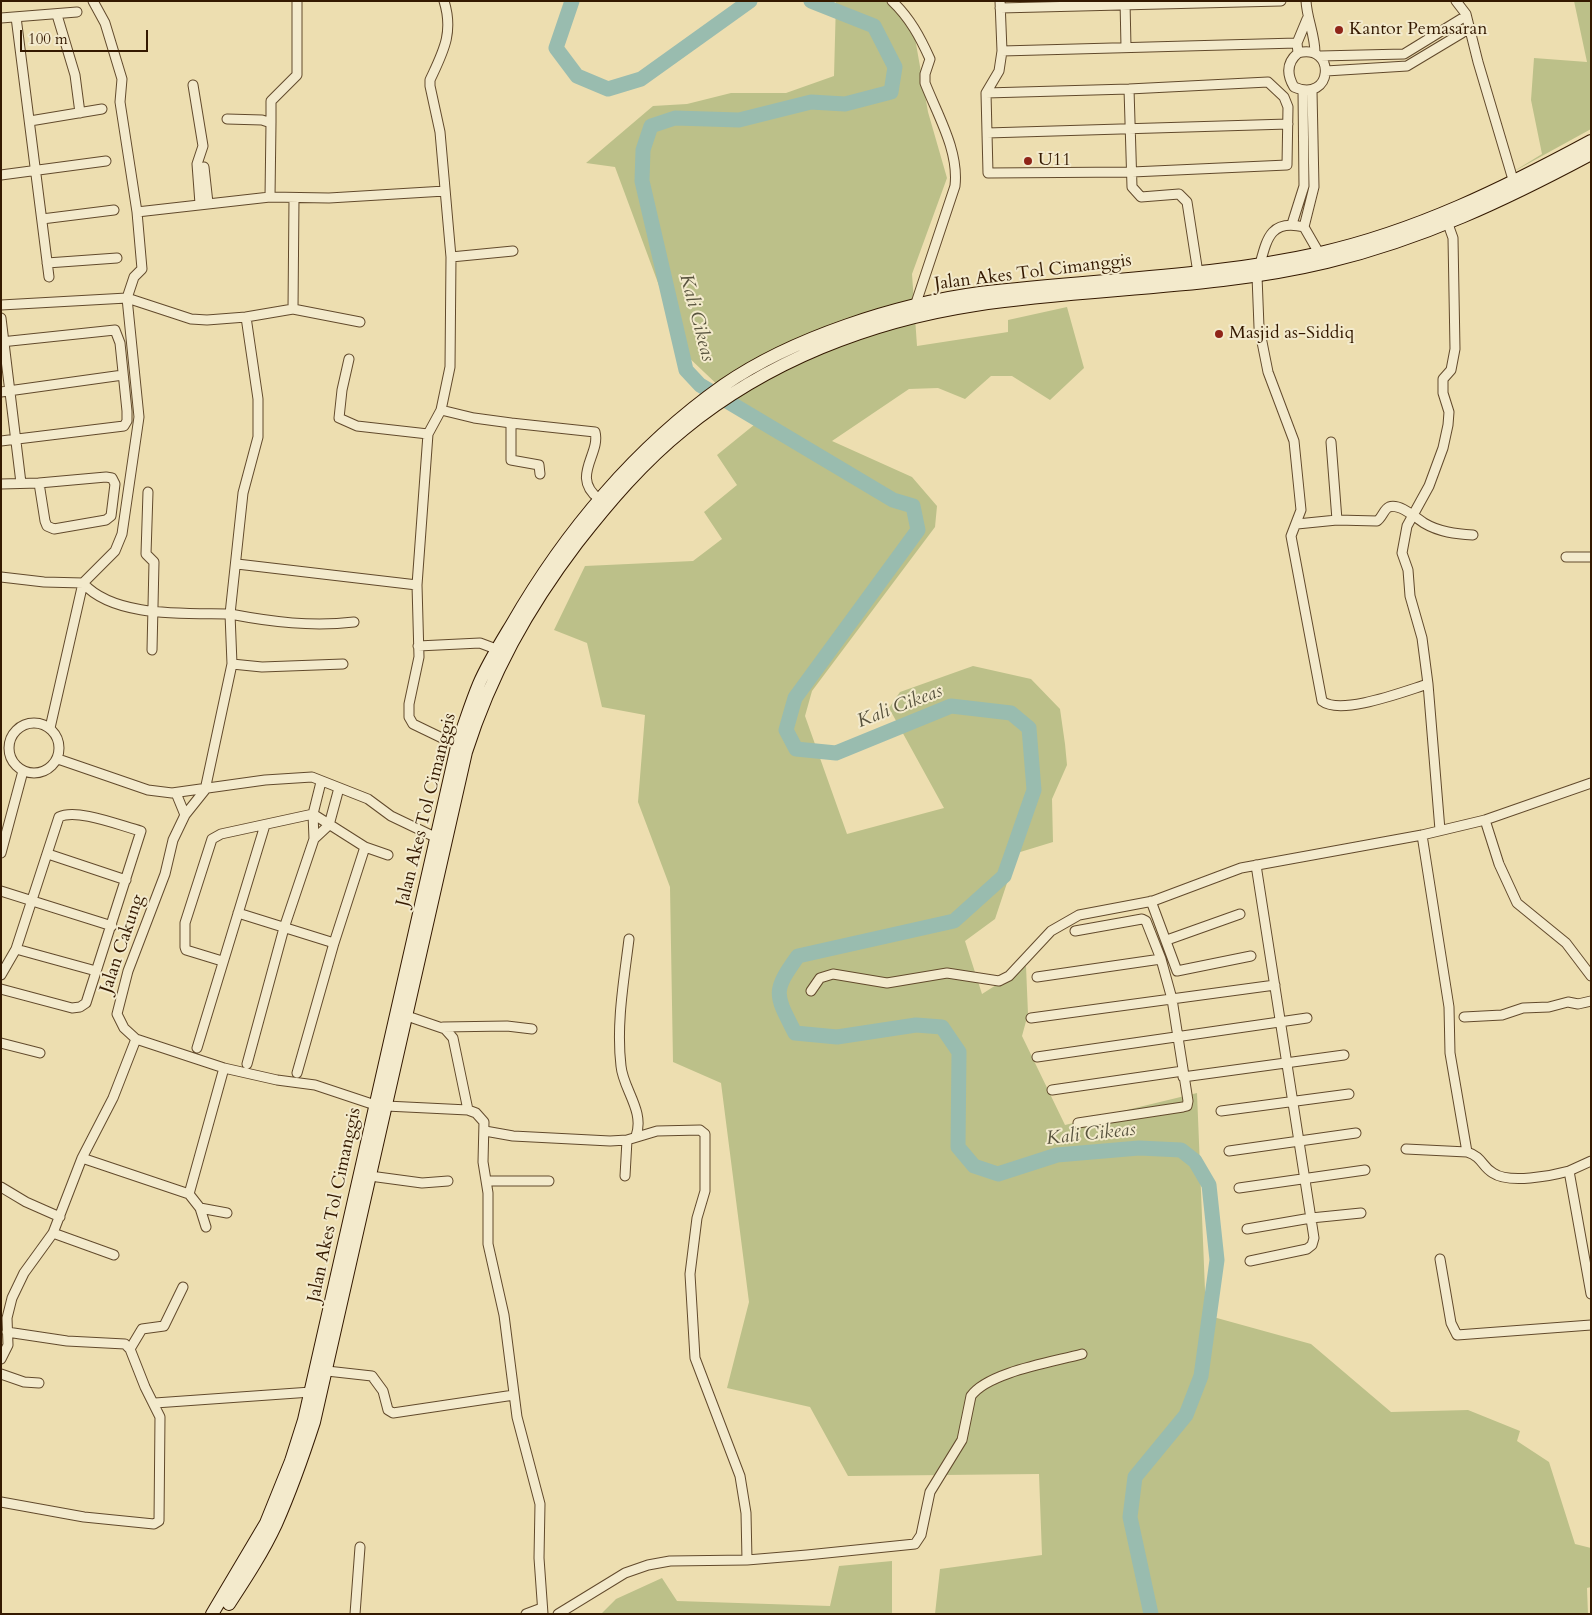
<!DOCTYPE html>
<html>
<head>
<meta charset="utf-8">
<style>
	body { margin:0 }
	#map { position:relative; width:1592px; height:1615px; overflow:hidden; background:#eddeb0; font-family:Cardo,serif }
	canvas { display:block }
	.frame { position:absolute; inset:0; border:2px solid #341900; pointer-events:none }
	.scale { position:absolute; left:20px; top:30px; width:128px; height:22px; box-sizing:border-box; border:2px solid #341900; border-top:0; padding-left:6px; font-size:15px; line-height:18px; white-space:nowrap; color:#341900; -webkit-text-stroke:4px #f3eacc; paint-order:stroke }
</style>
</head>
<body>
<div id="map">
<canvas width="1592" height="1615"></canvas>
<div class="frame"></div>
<div class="scale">100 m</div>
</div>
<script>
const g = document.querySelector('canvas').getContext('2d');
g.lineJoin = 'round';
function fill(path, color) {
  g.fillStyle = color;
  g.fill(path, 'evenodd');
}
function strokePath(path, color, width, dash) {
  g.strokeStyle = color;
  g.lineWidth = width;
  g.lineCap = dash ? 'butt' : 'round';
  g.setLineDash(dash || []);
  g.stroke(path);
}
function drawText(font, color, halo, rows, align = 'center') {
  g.font = font + ' Cardo,serif';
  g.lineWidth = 4;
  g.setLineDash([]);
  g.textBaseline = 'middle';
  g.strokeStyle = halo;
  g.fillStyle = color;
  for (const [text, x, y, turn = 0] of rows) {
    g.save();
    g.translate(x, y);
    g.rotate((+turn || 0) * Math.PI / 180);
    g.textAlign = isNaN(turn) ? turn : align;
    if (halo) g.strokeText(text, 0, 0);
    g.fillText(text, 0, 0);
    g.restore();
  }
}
const green = new Path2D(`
	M836,1H893L912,21L928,112L947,178L912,274L917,346L1008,332V320L1067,307L1084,368L1050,400L1012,376H991L965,399L938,388L909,389L832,441L912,477L937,506L935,527L812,691L805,716L847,834L944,808L889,708L900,692L973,666L1031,679L1060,709L1065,744L1067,765L1052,799L1053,842L1017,853L995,919L965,941L982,994L1026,966L1028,1014L1022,1036L1065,1125L1197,1093L1206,1315L1311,1344L1391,1412L1468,1410L1520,1431L1517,1441L1549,1462L1575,1544L1591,1548V1587L1587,1588L1588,1614H935L940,1569L1042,1555L1039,1474L848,1476L810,1407L727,1388L749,1302L721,1083L673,1062L670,887L638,802L645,715L602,707L587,643L554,630L585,566L693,561L722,539L704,512L737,485L717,455L765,416L724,391L684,353L615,167L586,163L653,106L687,104L731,93H786L834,76Z
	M1574,1H1591V129L1511,173L1542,154L1531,100L1534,58L1587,62Z
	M892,1561V1614H601L616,1599L662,1578L677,1601L830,1606L839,1566Z`);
const river = new Path2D(`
	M572,1L556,48L577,76L608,89L641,79L750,1
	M811,1L874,26L895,67L891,92L845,104L811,102L739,120L675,118L651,126L643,150L642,181L686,370L700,385L893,500L913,506L918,530L795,698L786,730L796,749L836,753L951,706L1011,713L1029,728L1034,790L1004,876L954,921L798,956C772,992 775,994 795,1033L837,1037L916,1025L942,1027L959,1052L958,1147L974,1166L998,1174L1057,1155L1139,1148L1181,1150L1195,1161L1209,1185L1217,1260L1201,1376L1186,1415L1135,1477L1130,1517L1151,1614`);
const street = new Path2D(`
	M444,1C454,33 443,52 430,80V86L440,132L451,257L450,367L441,410L428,434L417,585L419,657L409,704V717L413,724L442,738L458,742
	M892,1C910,18 920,37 930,59L925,74V83C938,116 959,151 955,186L915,306
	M1125,1L1126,47
	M1306,1C1307,19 1315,35 1315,53
	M1456,1L1466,14L1478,62L1514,183
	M1000,8L1281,1
	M57,15L75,75L80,113
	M16,17L49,277
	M1,18L77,12
	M1002,51L1297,43
	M1298,53C1337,43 1333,104 1294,87C1287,75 1286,63 1298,53L1297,43L1307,19
	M1320,56L1404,54L1461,19
	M1326,71L1407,66L1462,33
	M193,85L203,146L197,164L200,204
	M1129,89L1132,187L1141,197L1179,194L1187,202L1198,273
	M986,93L1129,89L1268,82L1284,97L1288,107L1287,165L1132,172L988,173L986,93L999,71L1002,51L1000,1
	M227,119L262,120L271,123L270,197
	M30,121L102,109
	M271,123V101L297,75V1
	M987,133L1288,124
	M204,167L208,203
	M1,175L106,161
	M137,212L270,197L329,198L445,191
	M42,219L114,210
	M1292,224L1304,186L1303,91
	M1304,227L1314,187L1312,91
	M451,257L513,251
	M47,263L117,258
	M1260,264C1267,238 1271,219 1304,227L1319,253
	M1257,276L1259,327L1268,372L1294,441L1301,510L1291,536L1322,701C1341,716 1405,691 1428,684L1440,830
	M1,305L127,298L191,319L207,320L246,317
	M293,309L294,199
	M1,318L21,483
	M1,342L115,330L120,343L127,411V421L124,426L1,441
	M349,359L342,390L339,418L357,426L428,434
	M1,392L123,375
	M441,410L474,418L511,423V460L539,465L540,474
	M511,423L595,432C601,454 570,477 599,499
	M1331,442L1337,520
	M1,484L39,483L45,521L47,526L54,529L106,520L111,516L115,484L112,478L106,477L39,483
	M148,492L146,554L154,562L152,650
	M1297,524L1337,520L1377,521C1382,518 1384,509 1389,507C1400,503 1416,518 1424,523C1439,532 1456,534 1473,535
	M1566,557H1591
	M237,564L417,585
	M1,577L44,582L83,583C114,618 186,613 230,614L243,493L258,437V399L246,317L293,309L360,322
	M418,646L480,643L496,649
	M232,664L262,667L343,664
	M1428,684L1422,638L1410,596L1408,570L1402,553L1407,526L1429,486L1443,448L1448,425L1449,412L1443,393V379L1451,370L1455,349L1453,238L1448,224
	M9 748a25 25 0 1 1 50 0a25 25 0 1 1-50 0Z
	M50,728L83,583L115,551L122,534L139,417L127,298L134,277L142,269L137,212L120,102L122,79L105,23L93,1
	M58,759L148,790L172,793L265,780L312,777L368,799L391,816L437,838
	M176,793L185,815
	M1485,820L1499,864L1517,903L1566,943L1591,976
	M1422,835L1449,1007L1450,1053L1467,1152C1483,1157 1481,1166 1493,1173C1509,1184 1551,1176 1569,1171L1591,1294
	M314,839L329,825L339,788
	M1,853L23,771
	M48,854L126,880
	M1,891L112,926
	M1151,901L1177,971L1251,956
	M238,913L334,943
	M1075,931L1142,919L1146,921L1161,959L1172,999L1188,1101L1187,1106L1183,1107L1078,1123
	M629,939C624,980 616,1024 621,1066C623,1089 645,1111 636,1136
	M1167,940L1240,914
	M16,949L96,971
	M222,961L186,950L185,947V923L212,839L221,834L313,814L365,847L388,855
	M1,975L16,949L59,817C77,808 121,826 141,831L86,1003L80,1007L72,1008L1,989
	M1037,977L1161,959
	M811,991L820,978L833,974L887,983L947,973L999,981L1009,976L1051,931L1079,915L1153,901L1241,868L1422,835L1485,820L1591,783
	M407,1016L445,1029L453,1038L468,1110
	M1464,1017L1502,1015L1523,1008L1549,1007L1568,1002L1578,1004L1591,1001
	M1031,1018L1275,985
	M443,1027L507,1026L532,1029
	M136,1039L224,1068L277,1080L315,1085L375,1105
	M1,1043L40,1053
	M197,1048L265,825
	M1037,1057L1307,1018
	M247,1064L284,928L314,839L313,814L321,782
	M297,1073L334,943L365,847
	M1183,1077L1344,1055
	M1052,1090L1183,1071
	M386,1106L468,1110L476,1113L484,1122L483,1162L488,1193V1244L504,1315L517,1417L540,1504L539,1558L543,1614
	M1221,1111L1349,1094
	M485,1131L513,1136L610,1141L627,1140L657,1131L700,1130L705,1134V1191L697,1218L690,1274L695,1358L740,1476L746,1513L747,1560
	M1406,1149L1467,1152
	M1229,1151L1356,1133
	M82,1158L189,1194L200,1208L206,1227
	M1569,1171L1591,1161
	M370,1176L422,1183L448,1181
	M625,1176L627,1140
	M486,1181H549
	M1,1187L26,1202L60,1217
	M1239,1188L1365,1170
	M189,1194L224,1068
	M200,1208L227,1213
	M1247,1229L1311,1218L1361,1213
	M53,1233L114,1255
	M1440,1259L1451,1323L1457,1335L1591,1325
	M1250,1261L1307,1249L1312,1245L1314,1238L1256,865
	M130,1349L142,1329L164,1326L183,1287
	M1,1359L8,1345L7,1318L12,1298L24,1273L53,1233L82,1158L113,1098L136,1039L124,1028L117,1014L128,971L165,874L173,840L185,815L205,790L232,664L230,614C272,622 312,627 354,622
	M327,1371L372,1376L383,1391L388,1410L393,1413L514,1395
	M1,1374L24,1382L39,1383
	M155,1403L311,1392
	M1,1502L84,1517L154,1524L159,1521L160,1417L145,1387L130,1349L125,1344L67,1341L7,1332
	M355,1614L360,1547
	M526,1614L542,1608
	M558,1614L625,1573L648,1565L670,1561L747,1560L807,1555L915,1544L921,1535L930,1492L962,1440L971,1396C988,1372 1053,1362 1082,1354`);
const secondary = new Path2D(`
	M229,1604C246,1578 263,1552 276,1524C291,1490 303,1456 314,1422L466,752C491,674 527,609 577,543C609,502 643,462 684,429C767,361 870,321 975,305C1092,287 1211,290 1327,262C1422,239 1505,200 1591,154
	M212,1614L266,1523L291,1461L304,1420L458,742C465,723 471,703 479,684C488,663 500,644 512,624C565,532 636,447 724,385C792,338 897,304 980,293C1093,279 1208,278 1320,253C1417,231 1504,188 1591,141`);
const markers = [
	[1339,30,5,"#8f2418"],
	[1028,161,5,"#8f2418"],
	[1219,334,5,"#8f2418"]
];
const poiNames = [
	["Kantor Pemasaran",1349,30],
	["U11",1038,161],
	["Masjid as-Siddiq",1229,334]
];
const streetNames = [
	["Jalan Akes Tol Cimanggis",1033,273,-7],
	["Jalan Akes Tol Cimanggis",427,810,-76],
	["Jalan Cakung",123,944,-71],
	["Jalan Akes Tol Cimanggis",335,1205,-78]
];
const waterNames = [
	["Kali Cikeas",696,318,75],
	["Kali Cikeas",900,707,-21],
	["Kali Cikeas",1091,1135,-6]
];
fill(green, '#bcc089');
strokePath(river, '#99bcaf', 15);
strokePath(street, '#624a2c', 11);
strokePath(secondary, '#341900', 14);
strokePath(street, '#f3eacc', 9);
strokePath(secondary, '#f3eacc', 12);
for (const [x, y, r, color] of markers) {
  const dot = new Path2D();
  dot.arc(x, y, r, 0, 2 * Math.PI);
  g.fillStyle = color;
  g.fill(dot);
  strokePath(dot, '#f3eacc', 2);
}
drawText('18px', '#341900', '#f3eacc', poiNames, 'left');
drawText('18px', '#341900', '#f3eacc', streetNames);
drawText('italic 19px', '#57523d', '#f3eacc', waterNames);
</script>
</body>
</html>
